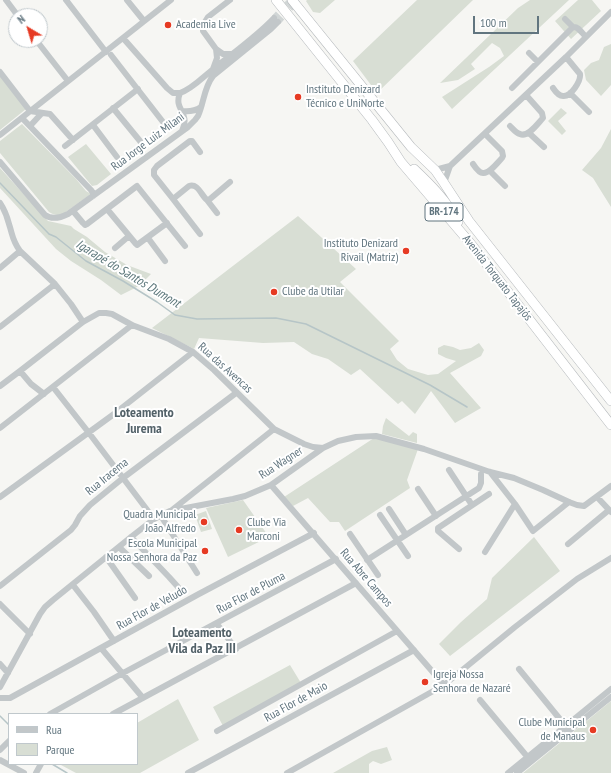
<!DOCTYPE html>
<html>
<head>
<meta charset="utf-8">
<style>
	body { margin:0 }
	#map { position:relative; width:611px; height:773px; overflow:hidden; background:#f6f6f3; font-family:"PT Sans Narrow",sans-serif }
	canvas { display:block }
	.legend { position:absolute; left:8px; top:713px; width:130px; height:52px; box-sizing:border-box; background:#fff; border:1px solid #c0c8cc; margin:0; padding:5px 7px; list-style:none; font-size:12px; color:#61757f }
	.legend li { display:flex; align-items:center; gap:8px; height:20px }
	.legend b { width:20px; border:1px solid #c0c8cc }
	.north { position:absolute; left:8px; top:8px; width:40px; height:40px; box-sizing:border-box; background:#fff; border:1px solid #c0c8cc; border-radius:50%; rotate:322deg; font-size:11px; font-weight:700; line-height:16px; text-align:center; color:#61757f }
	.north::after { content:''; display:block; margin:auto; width:14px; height:18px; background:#e63a23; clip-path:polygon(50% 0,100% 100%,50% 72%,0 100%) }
	.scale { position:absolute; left:473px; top:16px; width:66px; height:18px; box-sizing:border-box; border:2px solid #61757f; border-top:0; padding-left:5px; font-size:12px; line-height:14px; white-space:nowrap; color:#61757f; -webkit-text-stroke:3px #fff; paint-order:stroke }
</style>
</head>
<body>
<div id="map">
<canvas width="611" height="773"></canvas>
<ul class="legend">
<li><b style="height:5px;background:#c2c7c9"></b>Rua</li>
<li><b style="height:11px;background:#d8ded4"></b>Parque</li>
</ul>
<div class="north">N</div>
<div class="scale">100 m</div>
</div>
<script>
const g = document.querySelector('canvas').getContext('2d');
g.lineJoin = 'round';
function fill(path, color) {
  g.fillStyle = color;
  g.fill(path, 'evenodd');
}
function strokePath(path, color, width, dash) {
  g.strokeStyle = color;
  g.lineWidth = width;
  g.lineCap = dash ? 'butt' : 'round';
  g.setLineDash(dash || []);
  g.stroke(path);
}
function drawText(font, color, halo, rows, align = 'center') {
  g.font = font + ' "PT Sans Narrow",sans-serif';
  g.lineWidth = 4;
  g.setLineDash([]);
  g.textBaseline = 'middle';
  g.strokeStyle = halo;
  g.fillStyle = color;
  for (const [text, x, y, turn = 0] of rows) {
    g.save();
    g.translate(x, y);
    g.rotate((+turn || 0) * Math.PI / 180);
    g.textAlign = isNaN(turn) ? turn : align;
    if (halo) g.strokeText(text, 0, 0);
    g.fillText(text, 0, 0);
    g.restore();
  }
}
const green = new Path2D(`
	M307,0H335L320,13L313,12L306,1Z
	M417,0H473L377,93L353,61Z
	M530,0H569L452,109L442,97L489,67L504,56L500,48L492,43L471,64L475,69L458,80L440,83L518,8Z
	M578,0H592L601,11L571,39L555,21Z
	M611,44V85L601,96L586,80L584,70L591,63L599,60L604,47Z
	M0,75L26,109L0,130Z
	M561,108L567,113L558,121L566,131L562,135L548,121Z
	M22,124L76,179L86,191L91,194L63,214C57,216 54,215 49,212L0,153V141Z
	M611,129V207L601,191L593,178L582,170L601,148Z
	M86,144L111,174L97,185L92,186L68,157Z
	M0,168L48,221L71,226L74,229L87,237L105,252L127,265L151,274L139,286L121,295L101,280L71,261L56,249L0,188Z
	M298,216L356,269L340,282L399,341L390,349L397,360L408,369L428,375L438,374L456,361L446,358L438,354V348L444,345L453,347L460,350L471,348L479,343L484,350L481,356L450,373L481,408L455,423L431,391L415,414L402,401L398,404L360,369L351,375L328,359L312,354L294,342L263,343L199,338L194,349L152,328Z
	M386,418L409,436L413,432L417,434V443L382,434L383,426Z
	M374,438L418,449L407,480L410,488L345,531L339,522H330L308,498L293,506L284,497Z
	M243,500L269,537L228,557L206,508Z
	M206,511L212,529L201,532L195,515Z
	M534,537L560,571L450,656L439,644L461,622L487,599L492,578Z
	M290,665L301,683L223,726L213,707Z
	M178,699L199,740L140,773H76L61,765L63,764H137V723Z
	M611,701V773H523Z
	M387,747L392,760L381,764L373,761L369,764V773H333L372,751Z`);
const stream = new Path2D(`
	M0,183L49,234L56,237L86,261L123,281L157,302L175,315L197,319L276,318L306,324L430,385L467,407
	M0,716L9,725
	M52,764L67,773`);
const minorTunnel = new Path2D(`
	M274,18L291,0
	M278,22L298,0`);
const minor = new Path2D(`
	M6,0L18,16
	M66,0L106,52
	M127,0L144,21
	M230,0L208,17L203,25V31L216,49L223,54H231
	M565,19L573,27
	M123,38L167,88L173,93H180
	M36,40L68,81
	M529,53L538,62
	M111,55L163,122
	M213,69L217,58L216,49
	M0,72L30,111
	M512,88L573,27C578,26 582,33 586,37
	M553,88C555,91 559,96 563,96C571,97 581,81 580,74L566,57
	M180,93C192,89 202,78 212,70C233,53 256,37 274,18
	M180,93C173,111 191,111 182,131
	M570,93L589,112
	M113,108L140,141
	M30,111L50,114L73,140
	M182,111C189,112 195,111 201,107
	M22,118L91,190L93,193V196
	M93,125L117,157
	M30,126L42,113
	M510,126C513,129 516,133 520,134C528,138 538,123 543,118L542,113L526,95
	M529,133L544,147
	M0,135L171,0
	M65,146L138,89
	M0,162L45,215C52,220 60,218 68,214L188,127L195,120L198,116C204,103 204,87 213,76L271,29L278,22
	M473,164C475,167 479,173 483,173C489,174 498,162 502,158L503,156L502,151L485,134
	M435,170L450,166
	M490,171L505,186
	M444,183L450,166L566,57L611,12
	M173,199L154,175V170L157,166L190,141H192L200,152
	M207,200L217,213
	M0,203C4,209 7,216 9,224C13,236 12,240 20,251L55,284L71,304L83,322
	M107,209L136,244L137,245L167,223
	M73,211L83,223L85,225L87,224L137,186L185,246
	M200,234L173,199L189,186C198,183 201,195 207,200L210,199L230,182
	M148,238L165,261
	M115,248L129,236
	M0,268L20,251
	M0,327L55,284
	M20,371L31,384L44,394
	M0,386L20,371L83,322L99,313H106L112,314L132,325L169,339L193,352L214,370L274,429L304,444L313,447L323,448
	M53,387L89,433L154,519
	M0,428L132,325
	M449,470L472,505
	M490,472L515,504L533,531L569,502
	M271,485L444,685
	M418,489L436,516
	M0,497L114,414L193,352
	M597,497L611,512
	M389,509L406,535
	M172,510L274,429
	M380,515L408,556
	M161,516L197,573
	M350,534L378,575
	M131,537L169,577L178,587
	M568,544L609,510
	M119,547L149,576
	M459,549L438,531V528L489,494
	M485,552L515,504
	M106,557L135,598
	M367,560L479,488L481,483V474
	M73,585L94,612L114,641
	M0,586L71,530L75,525L80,516L90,505L123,478L236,393
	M0,604L30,634
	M217,624L236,649
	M101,648L143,698
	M0,664L8,673
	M519,669L568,729
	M0,687L40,614L45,607L53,600L131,537L154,519L170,511L233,499L245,496L271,485L323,448L338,441L356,437L376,436L424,449L490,472L514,478L543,490L569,502L577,505L584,506L611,486
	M0,698H10L197,595L314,533
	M480,700L530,760
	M50,714L123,673L336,559
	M113,714L356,583
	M217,731L397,631
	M0,750L9,741
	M0,760L24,773
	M36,773L41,764
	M188,773L414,650
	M287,773L444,685L515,627L577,579L611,558
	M508,773L611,689
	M517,773L611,697`);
const highway = new Path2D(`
	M276,0L372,120L388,142L401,162L471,244L611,425
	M292,0L411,147L435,170L444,183L469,221L611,401
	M414,169C431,185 447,201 458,222`);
const markers = [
	[168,25,4,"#e63a23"],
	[298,97,4,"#e63a23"],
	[406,251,4,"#e63a23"],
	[274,292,4,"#e63a23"],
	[204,522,4,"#e63a23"],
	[239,530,4,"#e63a23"],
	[205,551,4,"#e63a23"],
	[425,682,4,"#e63a23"],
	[593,730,4,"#e63a23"]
];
const shields = [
	[444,212,38]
];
const shieldNames = [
	["BR-174",444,212]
];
const poiNames = [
	["Academia Live",176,25],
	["Instituto Denizard",306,90],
	["Técnico e UniNorte",306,104],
	["Instituto Denizard",398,244,"right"],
	["Rivail (Matriz)",398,258,"right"],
	["Clube da Utilar",282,292],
	["Quadra Municipal",196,515,"right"],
	["João Alfredo",196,529,"right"],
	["Clube Via",247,523],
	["Marconi",247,537],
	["Escola Municipal",197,544,"right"],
	["Nossa Senhora da Paz",197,558,"right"],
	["Igreja Nossa",433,675],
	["Senhora de Nazaré",433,689],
	["Clube Municipal",585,723,"right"],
	["de Manaus",585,737,"right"]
];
const streetNames = [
	["Rua Jorge Luiz Milani",148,142,-37],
	["Avenida Torquato Tapajós",497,278,52],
	["Rua das Avencas",225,368,42],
	["Rua Wagner",281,463,-33],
	["Rua Iracema",107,477,-39],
	["Rua Abre Campos",366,578,49],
	["Rua Flor de Pluma",251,593,-28],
	["Rua Flor de Veludo",152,608,-29],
	["Rua Flor de Maio",296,702,-29]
];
const waterNames = [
	["Igarapé do Santos Dumont",128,274,31]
];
const quarterNames = [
	["Loteamento",144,413],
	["Jurema",144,429],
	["Loteamento",202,633],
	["Vila da Paz III",202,649]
];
fill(green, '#d8ded4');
strokePath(stream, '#b6c5c7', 1.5);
strokePath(minorTunnel, '#d1d6d6', 6, [6, 3]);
strokePath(highway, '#b5b9bc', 10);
strokePath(minor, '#c2c7c9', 6);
strokePath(highway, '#fff', 9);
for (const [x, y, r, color] of markers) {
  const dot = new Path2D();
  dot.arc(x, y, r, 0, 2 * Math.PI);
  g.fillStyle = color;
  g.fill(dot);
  strokePath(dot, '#fff', 1.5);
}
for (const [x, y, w] of shields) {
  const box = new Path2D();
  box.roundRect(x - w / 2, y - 9, w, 18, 3);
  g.fillStyle = '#fff';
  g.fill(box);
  strokePath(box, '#61757f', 1);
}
drawText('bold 11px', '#61757f', null, shieldNames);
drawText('12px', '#61757f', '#fff', poiNames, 'left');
drawText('12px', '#61757f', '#fff', streetNames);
drawText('italic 13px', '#5b767a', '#fff', waterNames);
drawText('bold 14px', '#536269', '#fff', quarterNames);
</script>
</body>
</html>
